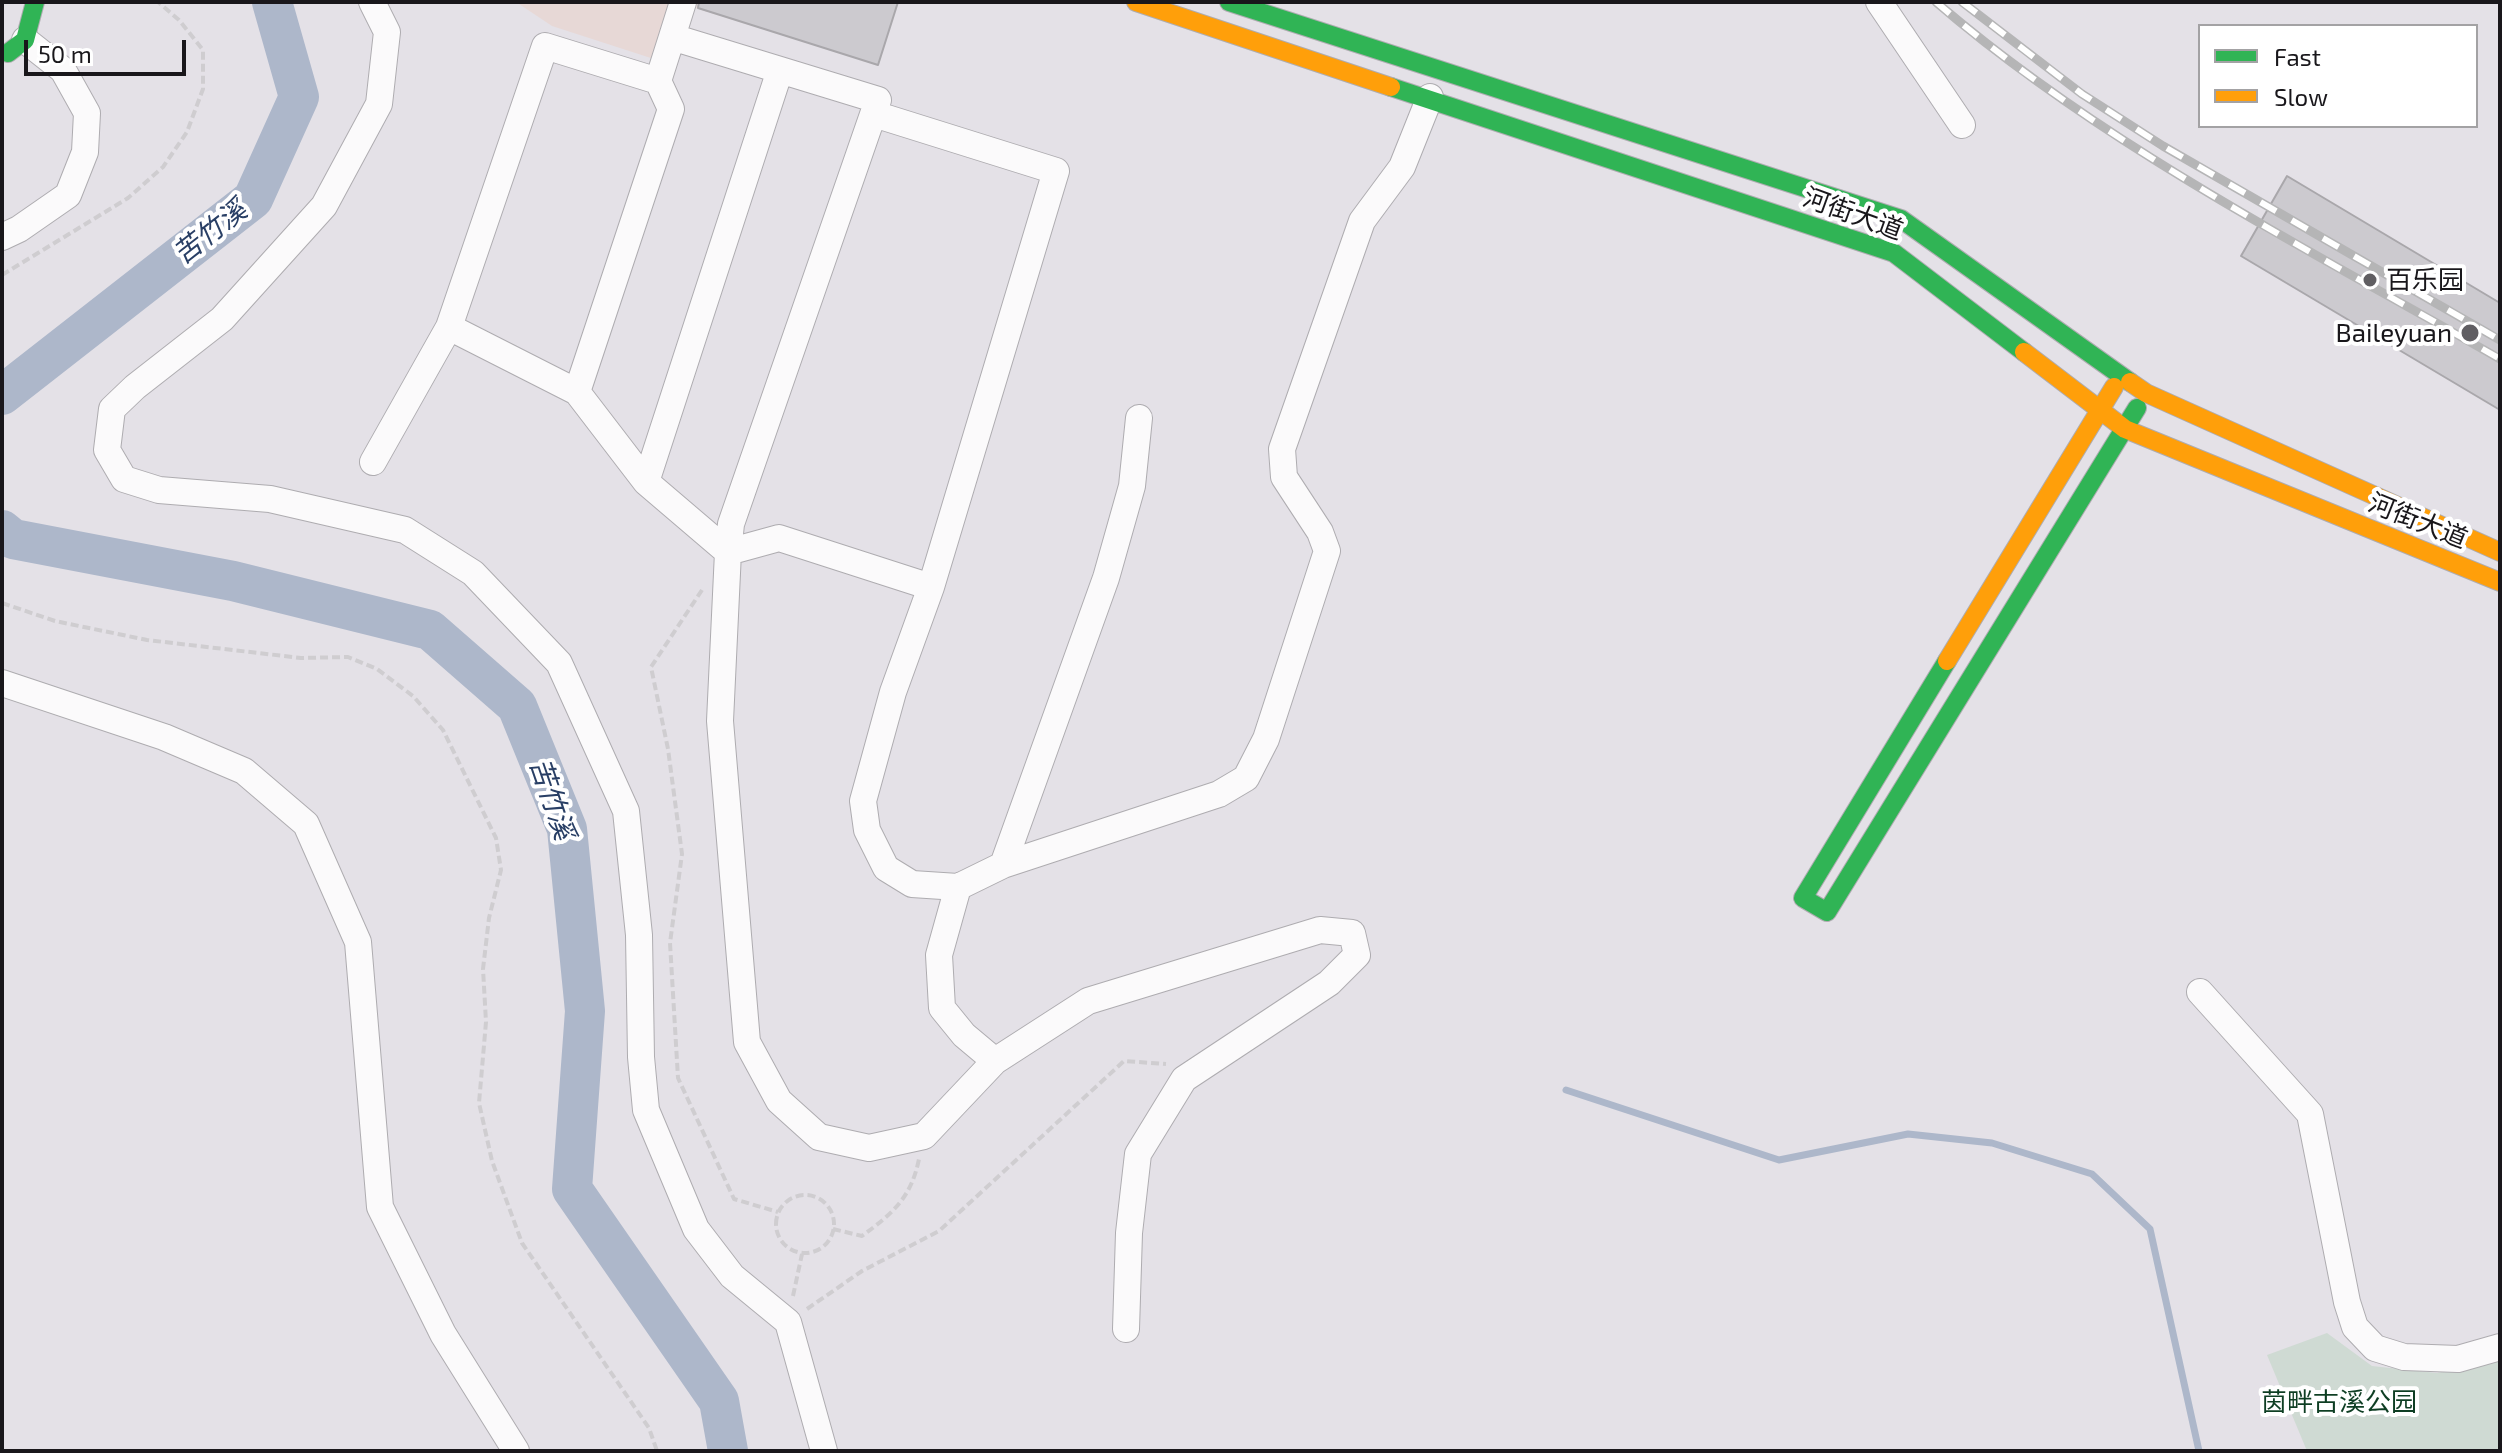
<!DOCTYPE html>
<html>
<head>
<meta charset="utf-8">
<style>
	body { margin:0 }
	#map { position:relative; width:2502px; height:1453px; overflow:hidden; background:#e4e1e7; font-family:"Exo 2",sans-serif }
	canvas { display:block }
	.frame { position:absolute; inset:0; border:4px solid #19171b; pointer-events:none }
	.legend { position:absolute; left:2198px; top:24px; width:280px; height:104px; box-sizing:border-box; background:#fff; border:2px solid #a3a2a4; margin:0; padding:10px 14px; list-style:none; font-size:24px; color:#19171b }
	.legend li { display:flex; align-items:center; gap:16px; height:40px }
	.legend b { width:40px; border:2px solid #a3a2a4 }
	.scale { position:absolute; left:24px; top:40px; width:162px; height:36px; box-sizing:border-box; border:4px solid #19171b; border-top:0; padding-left:10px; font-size:24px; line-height:28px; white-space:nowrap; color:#19171b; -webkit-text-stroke:6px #fff; paint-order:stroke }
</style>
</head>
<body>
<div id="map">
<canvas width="2502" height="1453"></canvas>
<div class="frame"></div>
<ul class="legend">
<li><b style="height:10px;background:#30b455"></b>Fast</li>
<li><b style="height:10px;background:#ff9f0a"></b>Slow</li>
</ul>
<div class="scale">50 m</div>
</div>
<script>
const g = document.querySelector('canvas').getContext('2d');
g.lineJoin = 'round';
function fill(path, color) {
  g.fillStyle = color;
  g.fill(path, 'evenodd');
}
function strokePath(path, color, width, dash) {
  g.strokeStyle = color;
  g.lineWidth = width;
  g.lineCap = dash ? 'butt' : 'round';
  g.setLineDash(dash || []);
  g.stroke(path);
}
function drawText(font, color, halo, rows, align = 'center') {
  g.font = font + ' "Exo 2","Noto Sans SC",sans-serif';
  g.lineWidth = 8;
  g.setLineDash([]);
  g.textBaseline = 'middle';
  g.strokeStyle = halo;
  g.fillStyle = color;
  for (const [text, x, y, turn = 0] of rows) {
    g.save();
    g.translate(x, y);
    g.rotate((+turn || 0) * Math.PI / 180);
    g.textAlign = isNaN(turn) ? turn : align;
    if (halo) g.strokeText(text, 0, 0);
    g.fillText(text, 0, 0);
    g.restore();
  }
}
const commercial = new Path2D(`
	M516,2H898L878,65L676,2L657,60L552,26Z`);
const green = new Path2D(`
	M2327,1333L2372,1366L2437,1373L2500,1360V1451H2307L2267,1355Z`);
const stream = new Path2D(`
	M1566,1090L1779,1160L1908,1134L1992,1143L2092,1174L2150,1229L2199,1451`);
const river = new Path2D(`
	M2,395L253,199L299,97L272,2
	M2,530L13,539L233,581L430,630L517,706L567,829L585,1011L572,1189L719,1401L728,1451`);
const building = new Path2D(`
	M699,2H898L878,65L698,8Z
	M2287,176L2500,303V410L2241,256Z`);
const path = new Path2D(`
	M2,275L128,198L163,167L187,132L203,89V50L179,20L158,2
	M702,590L651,667L668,749L682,854L670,943L678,1078L734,1199L778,1212
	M2,603L55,621L147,640L301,658L348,657L377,669L413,696L443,730L496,838L501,870L489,918L483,969L486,1022L479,1103L492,1161L522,1243L649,1428L657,1451
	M776 1224a29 29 0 1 1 58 0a29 29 0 1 1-58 0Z
	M833,1229L862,1236C893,1213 911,1198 919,1159
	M793,1296L802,1254
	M807,1309L862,1271L939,1231L1124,1061L1166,1064`);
const street = new Path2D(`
	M372,2L387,32L379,104L324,206L222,319L135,387L112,409L107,450L124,479L159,490L270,499L405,530L473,573L559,663L626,811L639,935L641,1057L646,1110L696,1229L732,1276L788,1322L824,1451
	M683,2L672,37L878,100L731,524L728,552L720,721L747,1042L779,1101L819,1137L869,1148L924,1136L995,1061L1088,1001L1320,930L1352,933L1357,955L1329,983L1184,1079L1138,1154L1129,1233L1126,1329
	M1879,2L1962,125
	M874,114L1056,171L931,587L893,692L863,801L867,830L886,868L912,884L958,887L1003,865L1219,794L1246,778L1266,739L1327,551L1320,532L1284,477L1282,449L1362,221L1402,167L1430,97
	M2,237L19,229L68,195L85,152L87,113L63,70L25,40
	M449,327L577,392L646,482L728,552L779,538L931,587
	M577,392L671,109L658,81L672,37
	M373,462L449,327L545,46L658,81
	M646,482L780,70
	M2,683L164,737L244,771L306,824L358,942L380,1207L443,1334L516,1451
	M1003,865L1106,578L1132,486L1139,418
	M958,887L939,955L942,1008L964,1035L995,1061
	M2200,992L2310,1114L2347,1302L2355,1327L2375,1348L2404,1357L2458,1359L2500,1347`);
const fast = new Path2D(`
	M1229,2L1901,219L2130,382
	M8,53L25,40L35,2
	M1391,87L1894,253L2024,352
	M1947,661L1803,898L1827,912L2137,408`);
const slow = new Path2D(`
	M1136,2L1391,87
	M2024,352L2125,429L2500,582
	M2130,382L2146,393L2500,552
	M1947,661L2114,387`);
const rail = new Path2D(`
	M1936,2C2105,147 2307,248 2500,359
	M1962,2L2082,94L2163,146L2500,340`);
const markers = [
	[2370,280,8,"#605e62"],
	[2470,333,10,"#605e62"]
];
const streetNames = [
	["河街大道",1853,214,20],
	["河街大道",2418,521,22]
];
const poiNames = [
	["百乐园",2386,280],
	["Baileyuan",2452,333,"right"]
];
const parkNames = [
	["茵畔古溪公园",2339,1402]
];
const waterNames = [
	["苦竹溪",210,232,-38],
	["苦竹溪",552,799,71]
];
fill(commercial, '#e7d8d6');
fill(green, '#cfdad3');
strokePath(stream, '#adb7ca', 7);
strokePath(river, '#adb7ca', 40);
fill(building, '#cccacf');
strokePath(building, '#a9a7ab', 2);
strokePath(street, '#aeacb0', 28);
strokePath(fast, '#aeacb0', 20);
strokePath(slow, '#aeacb0', 20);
strokePath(path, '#cfcdd0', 4, [8, 4]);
strokePath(street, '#fbfafb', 26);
strokePath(fast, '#30b455', 18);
strokePath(slow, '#ff9f0a', 18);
strokePath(rail, '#b5b5b6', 9);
strokePath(rail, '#fff', 6, [18]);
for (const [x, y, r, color] of markers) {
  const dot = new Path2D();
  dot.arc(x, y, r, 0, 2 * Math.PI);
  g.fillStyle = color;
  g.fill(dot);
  strokePath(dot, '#fff', 3);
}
drawText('26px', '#19171b', '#fff', streetNames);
drawText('26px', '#19171b', '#fff', poiNames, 'left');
drawText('26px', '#0e3e23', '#fff', parkNames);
drawText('italic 28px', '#293f65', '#fff', waterNames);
</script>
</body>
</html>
